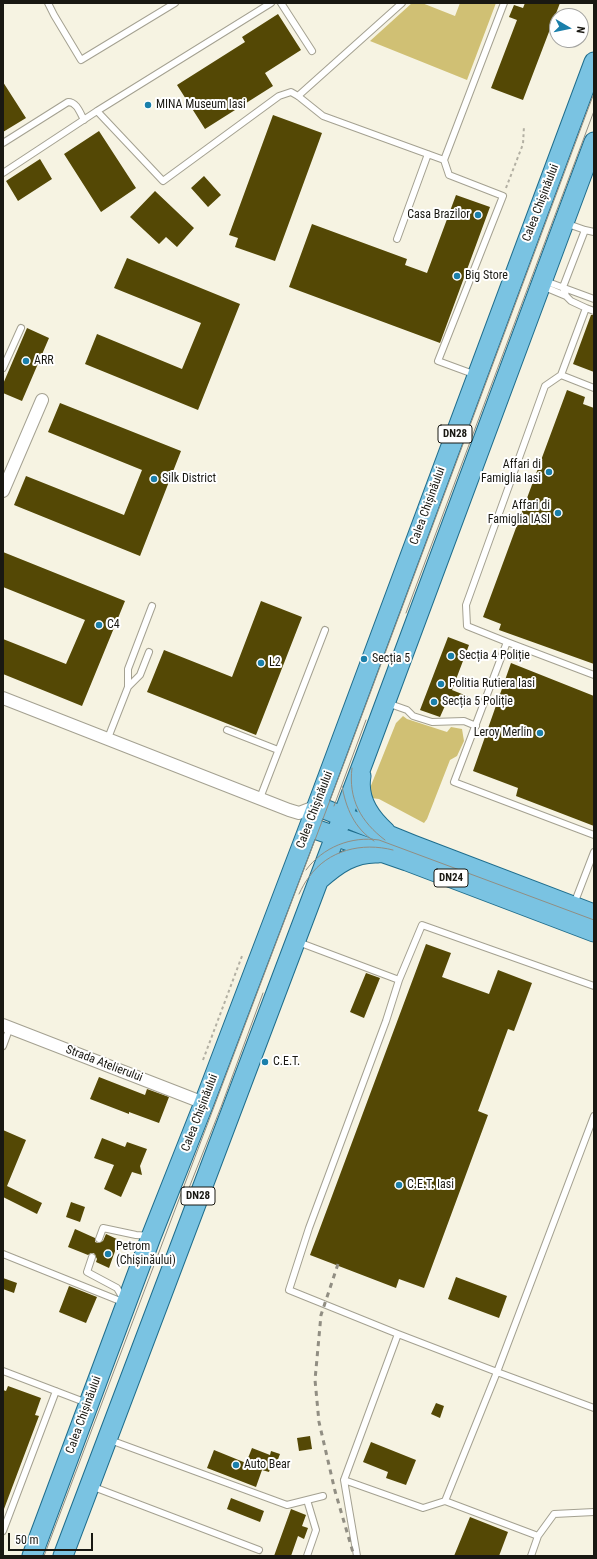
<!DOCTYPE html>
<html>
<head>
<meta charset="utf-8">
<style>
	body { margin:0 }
	#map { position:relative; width:597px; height:1559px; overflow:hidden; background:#f6f3e2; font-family:"Roboto Condensed",sans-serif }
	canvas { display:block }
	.frame { position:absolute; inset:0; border:4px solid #191812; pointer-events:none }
	.north { position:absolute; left:549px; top:8px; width:40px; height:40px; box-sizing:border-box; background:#fff; border:1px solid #a3a3a0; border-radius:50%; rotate:99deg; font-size:11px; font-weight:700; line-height:16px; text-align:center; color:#191812 }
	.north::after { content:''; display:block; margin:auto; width:14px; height:18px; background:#1a7faa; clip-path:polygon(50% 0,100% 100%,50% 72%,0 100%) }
	.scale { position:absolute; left:8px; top:1533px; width:85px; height:18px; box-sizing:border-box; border:2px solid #191812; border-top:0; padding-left:5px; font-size:12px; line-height:14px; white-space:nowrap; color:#191812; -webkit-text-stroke:3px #fff; paint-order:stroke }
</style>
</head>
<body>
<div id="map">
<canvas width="597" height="1559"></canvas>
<div class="frame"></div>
<div class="north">N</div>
<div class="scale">50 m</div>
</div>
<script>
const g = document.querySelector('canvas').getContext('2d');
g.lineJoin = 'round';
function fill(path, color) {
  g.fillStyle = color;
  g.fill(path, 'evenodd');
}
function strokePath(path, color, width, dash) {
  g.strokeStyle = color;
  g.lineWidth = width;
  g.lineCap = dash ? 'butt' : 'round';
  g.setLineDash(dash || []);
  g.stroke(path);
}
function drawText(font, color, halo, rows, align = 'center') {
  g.font = font + ' "Roboto Condensed",sans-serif';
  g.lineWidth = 4;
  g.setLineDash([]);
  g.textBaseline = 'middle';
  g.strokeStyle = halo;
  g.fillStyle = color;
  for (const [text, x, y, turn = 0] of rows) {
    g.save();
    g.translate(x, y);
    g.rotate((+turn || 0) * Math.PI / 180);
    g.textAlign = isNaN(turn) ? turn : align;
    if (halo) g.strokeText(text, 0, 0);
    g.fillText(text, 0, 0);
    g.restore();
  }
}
const green = new Path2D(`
	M412,3H422L455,16L460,3H496L467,80L370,41Z
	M403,716L407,719L447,732L451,727L462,729L464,741L457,756L450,760L427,819L424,823L379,799L371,798L368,793L396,723Z`);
const building = new Path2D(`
	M525,3H560L523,100L491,88L517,20L509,17L514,5L523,8Z
	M278,14L301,50L265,73L273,86L205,129L177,85L245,42L242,37Z
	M3,82L26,118L3,132Z
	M273,115L322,133L275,261L235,247L238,238L229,235Z
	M99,131L136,188L101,212L64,154Z
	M40,159L52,179L18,201L6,181Z
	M204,176L221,195L208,207L191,188Z
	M155,191L194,228L177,247L166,237L159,244L130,217Z
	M456,195L490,207L440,343L289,287L312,224L407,259L405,265L427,273Z
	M127,258L240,304L198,410L85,364L97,334L182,369L201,323L114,288Z
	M591,315H594V372L573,364Z
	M27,328L49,338L22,401L3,393V384Z
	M567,390L585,397L583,404L594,408V664L499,630L501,624L483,617Z
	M60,403L181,451L140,556L14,505L26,476L124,515L142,470L48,432Z
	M3,552L125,601L82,706L3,674V639L66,664L85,620L3,587Z
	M261,601L302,617L256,735L147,692L164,650L232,677Z
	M448,637L469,645L452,690L472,698L469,707L448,699L440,717L420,710Z
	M511,663L594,696V826L516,796L518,788L473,771Z
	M426,944L451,953L442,977L489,994L498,970L532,983L514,1031L508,1029L478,1111L488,1115L424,1288L399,1279L396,1288L310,1255Z
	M366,973L380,978L364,1018L350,1012Z
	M99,1077L145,1095L147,1089L169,1097L159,1123L129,1112V1114L90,1099Z
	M3,1130L26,1140L7,1186L42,1203L37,1214L3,1197Z
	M102,1138L125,1147L127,1142L147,1149L140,1166L142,1175L132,1172L121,1197L104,1189L114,1165L94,1158Z
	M71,1202L85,1207L80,1222L66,1217Z
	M75,1229L95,1238V1242L98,1243L103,1241L106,1234L119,1240L109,1268L96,1262L97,1259L94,1253H91L88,1255L68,1247Z
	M456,1277L507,1296L499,1318L448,1299Z
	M3,1278L17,1283L14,1293L3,1289Z
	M69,1286L97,1297L86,1323L59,1312Z
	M8,1386L41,1398L35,1415L39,1416L4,1509L3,1390L6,1391Z
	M436,1403L444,1406L440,1418L431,1414Z
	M310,1436L312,1449L299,1451L297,1438Z
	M371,1442L416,1460L406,1485L386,1478L388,1472L363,1462Z
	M252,1448L270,1455L271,1451L280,1454L275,1467L271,1466L269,1472L262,1470L256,1487L207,1468L214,1450L246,1463Z
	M231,1498L264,1511L260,1522L227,1509Z
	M291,1509L306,1515L302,1526L308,1528L304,1539L298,1536L291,1556H274Z
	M470,1517L508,1532L499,1556H454Z`);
const path = new Path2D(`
	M506,188L523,144L524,126
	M203,1060L242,956`);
const lane = new Path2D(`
	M48,3L54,15L81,60L175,3
	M281,3L312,51
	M298,96L402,3
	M97,111L163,181L279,96L291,92L298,96L323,116L444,160
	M3,143L68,102C77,102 80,113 84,120
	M3,173L97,111L271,3
	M565,223L585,230L594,232
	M397,239L428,154
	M545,281L594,299
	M542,286L566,296L571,301L586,308L561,375L545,386L466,605L467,626L507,642L454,782L594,835
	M566,296L563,287L585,230
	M586,308L594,311
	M3,368L21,328
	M476,375L438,361L503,196L449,175L444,160L504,3
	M561,375L594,388
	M507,642L594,675
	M128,687V669L152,606
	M387,703L407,710L413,716L432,722L464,721L476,726
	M227,730L278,750
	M108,738L128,687L140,675L149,652
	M260,798L325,630
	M574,904L594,852
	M298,942L399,980
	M594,986L422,925L399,980L386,1021L309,1228L289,1290L398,1334L497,1372L594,1116
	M3,1046L10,1027
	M99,1239L103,1228L136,1235L150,1236
	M3,1254L125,1303
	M92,1257L87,1272L117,1288L124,1300
	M398,1334L344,1480L423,1508L445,1501L497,1372L594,1408
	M3,1371L87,1403
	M110,1440L287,1505L323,1496
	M344,1480L357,1556
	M91,1486L259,1550
	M445,1501L538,1536L531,1556
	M3,1531L56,1391
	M538,1536L554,1514L594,1512
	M307,1556L316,1530L307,1500`);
const street = new Path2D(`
	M3,491L42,400
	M3,698L289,810L299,813L317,806
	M3,1025L204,1103`);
const primary = new Path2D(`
	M361,776C357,799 369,817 386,832
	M317,806L413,845L594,914
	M309,827L407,861L594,932
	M319,880C337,864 354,852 378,853
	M32,1556L151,1237L204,1103L317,806L594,62
	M63,1556L364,760L594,142`);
const tram = new Path2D(`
	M406,613L594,111
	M352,768C348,799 361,822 385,840
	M342,786C346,808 354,828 374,841
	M334,806L366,720
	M306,870C323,847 351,836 379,840L594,920
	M299,894C302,888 305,882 309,877C328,850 362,842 393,850
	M187,1193L221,1107L263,993
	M44,1556L346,758L594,93`);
const rail = new Path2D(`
	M338,1264L321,1315L315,1380L319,1422L335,1491L354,1556`);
const markers = [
	[148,105,4,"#1a7faa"],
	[478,215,4,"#1a7faa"],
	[457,276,4,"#1a7faa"],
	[26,361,4,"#1a7faa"],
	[549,472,4,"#1a7faa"],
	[154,479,4,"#1a7faa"],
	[558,513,4,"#1a7faa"],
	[99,625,4,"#1a7faa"],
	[451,656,4,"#1a7faa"],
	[364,659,4,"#1a7faa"],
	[261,663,4,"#1a7faa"],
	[441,684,4,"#1a7faa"],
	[434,702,4,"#1a7faa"],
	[540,733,4,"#1a7faa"],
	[265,1062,4,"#1a7faa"],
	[399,1185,4,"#1a7faa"],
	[108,1254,4,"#1a7faa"],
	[236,1465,4,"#1a7faa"]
];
const shields = [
	[455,434,34],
	[451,878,34],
	[198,1196,34]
];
const shieldNames = [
	["DN28",455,434],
	["DN24",451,878],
	["DN28",198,1196]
];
const poiNames = [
	["MINA Museum Iasi",156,105],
	["Casa Brazilor",470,215,"right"],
	["Big Store",465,276],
	["ARR",34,361],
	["Affari di",541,465,"right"],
	["Famiglia Iasi",541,479,"right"],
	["Silk District",162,479],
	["Affari di",550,506,"right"],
	["Famiglia IASI",550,520,"right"],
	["C4",107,625],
	["Secția 4 Poliție",459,656],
	["Secția 5",372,659],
	["L2",269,663],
	["Politia Rutiera Iasi",449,684],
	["Secția 5 Poliție",442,702],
	["Leroy Merlin",532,733,"right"],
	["C.E.T.",273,1062],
	["C.E.T. Iasi",407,1185],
	["Petrom",116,1247],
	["(Chișinăului)",116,1261],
	["Auto Bear",244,1465]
];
const streetNames = [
	["Calea Chișinăului",541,203,-69],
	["Calea Chișinăului",428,506,-70],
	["Calea Chișinăului",315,810,-69],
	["Strada Atelierului",104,1064,21],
	["Calea Chișinăului",200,1113,-69],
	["Calea Chișinăului",84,1415,-70]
];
fill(green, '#d0c074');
fill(building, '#544805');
strokePath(lane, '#a4a191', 8);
strokePath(street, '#a4a191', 14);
strokePath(primary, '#1f6d8c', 21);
strokePath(path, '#b3b0a3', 2, [3, 3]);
strokePath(lane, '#fff', 6);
strokePath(street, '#fff', 12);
strokePath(primary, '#7ac3e2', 19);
strokePath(tram, '#918e83', 1);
strokePath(rail, '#918e83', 3, [5, 5]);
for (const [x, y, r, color] of markers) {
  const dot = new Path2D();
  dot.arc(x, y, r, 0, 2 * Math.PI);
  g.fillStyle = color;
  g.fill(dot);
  strokePath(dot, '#fff', 1.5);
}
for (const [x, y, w] of shields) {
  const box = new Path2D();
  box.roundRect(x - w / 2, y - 9, w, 18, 3);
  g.fillStyle = '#fff';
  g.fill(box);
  strokePath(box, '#191812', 1);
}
drawText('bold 11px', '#191812', null, shieldNames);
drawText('12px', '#191812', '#fff', poiNames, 'left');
drawText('12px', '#191812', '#fff', streetNames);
</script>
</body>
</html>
